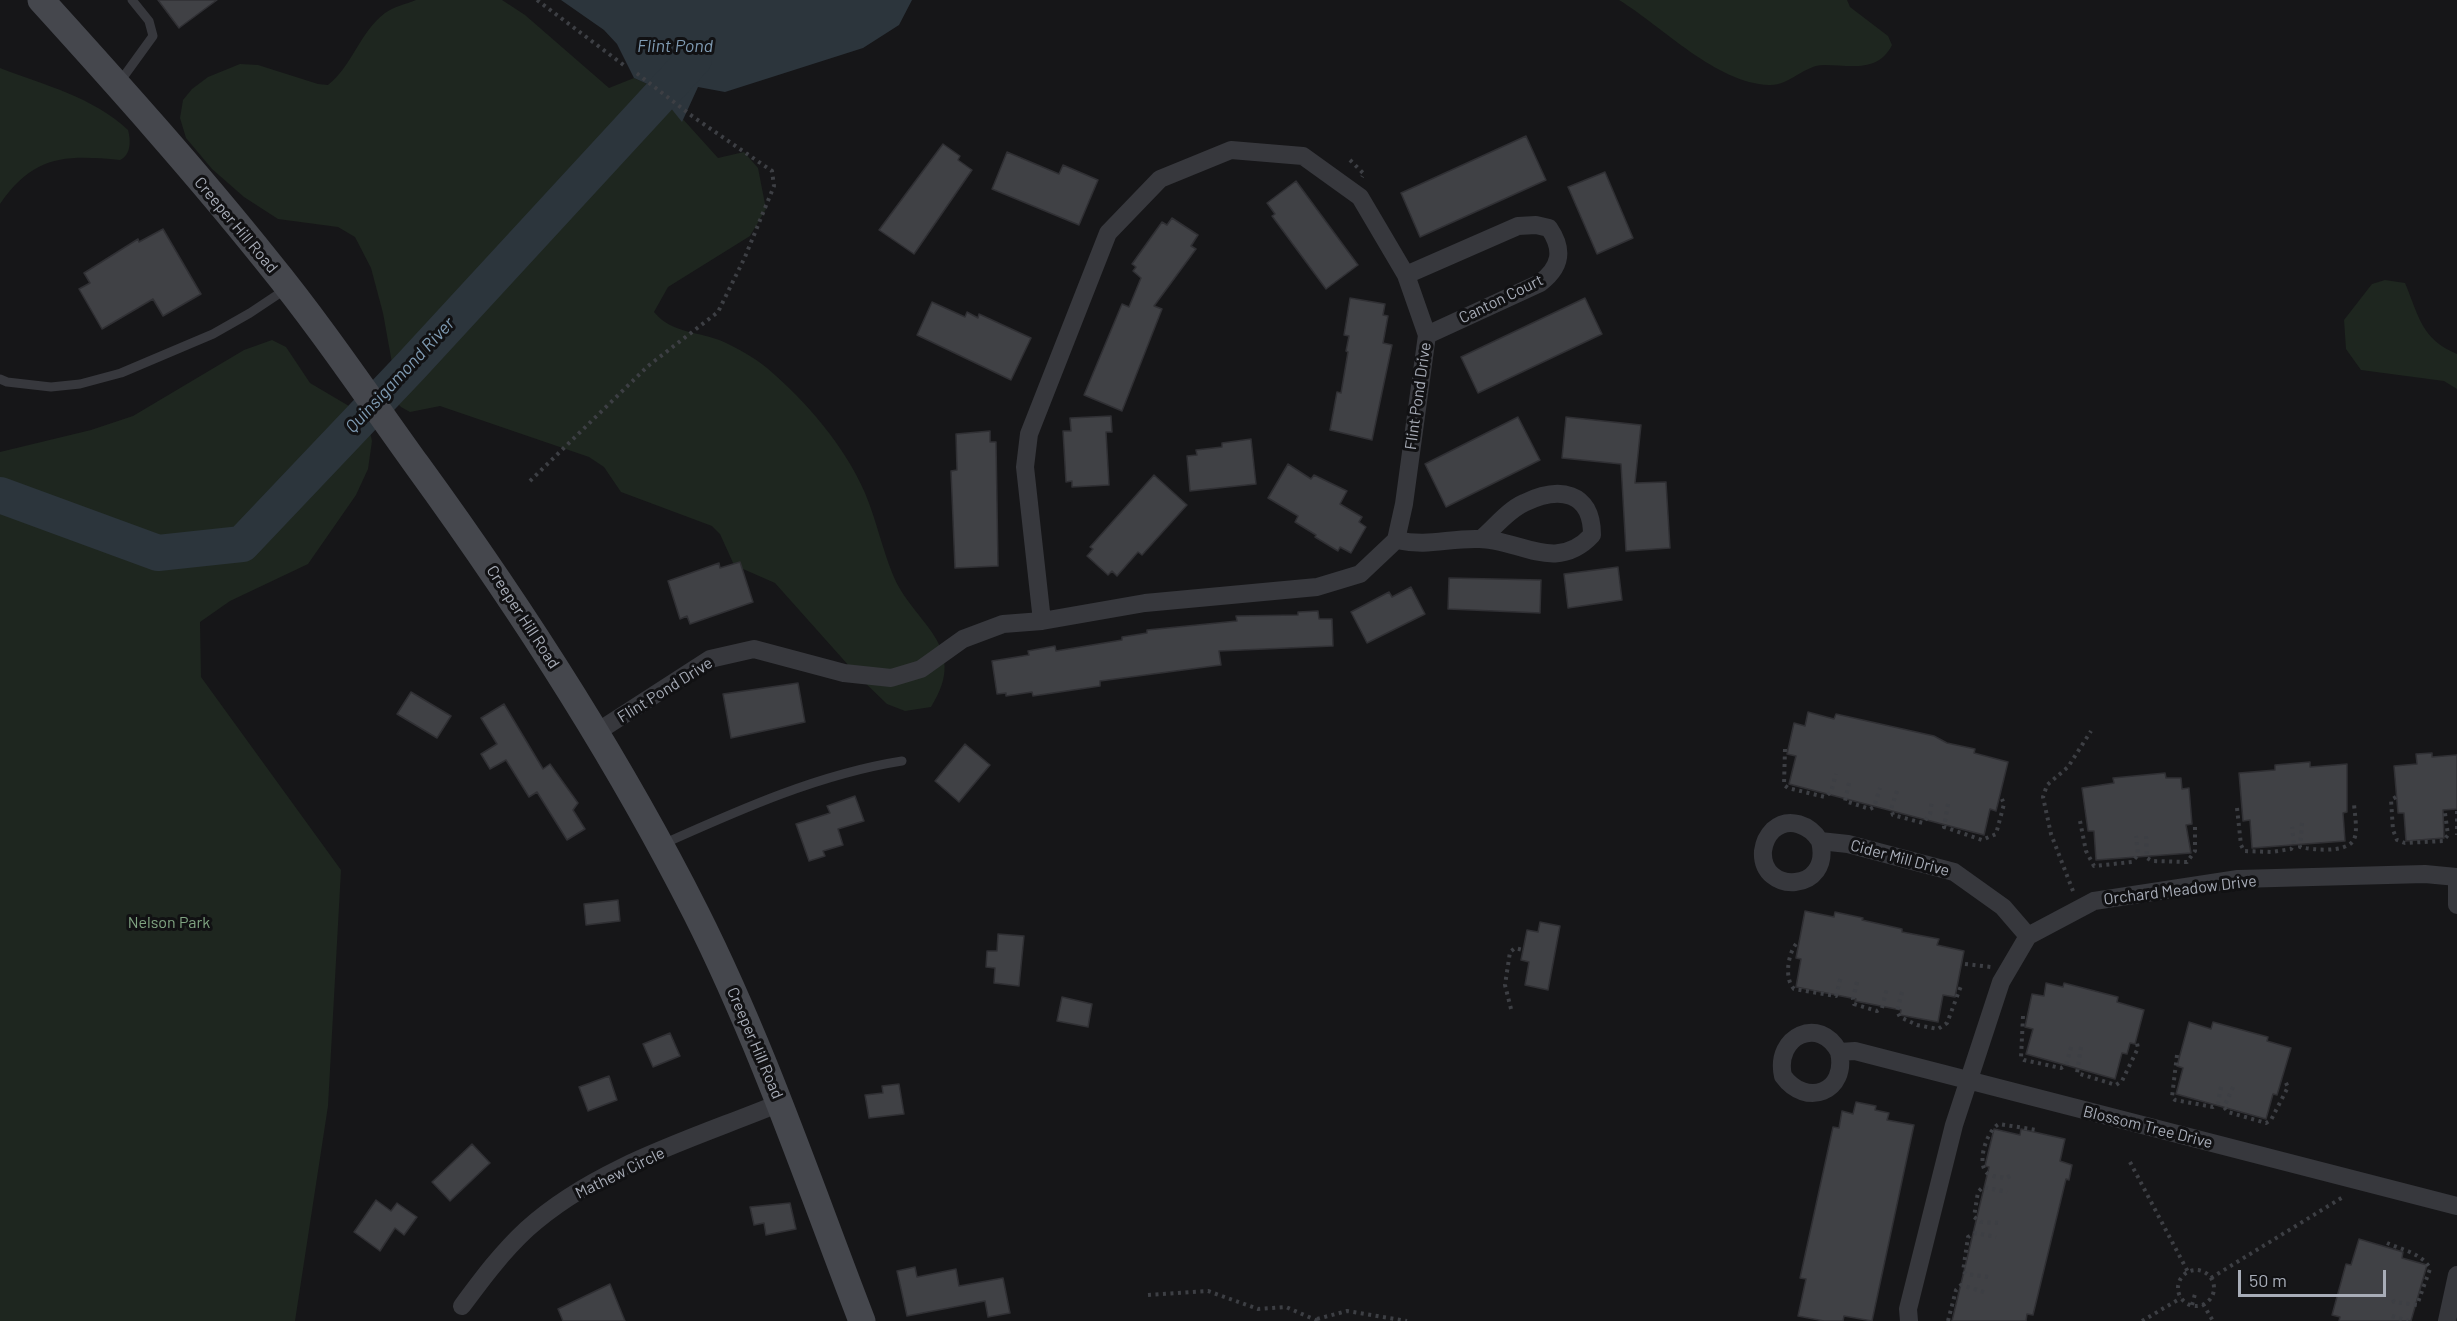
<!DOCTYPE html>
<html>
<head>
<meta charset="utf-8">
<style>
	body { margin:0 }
	#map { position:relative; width:2457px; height:1321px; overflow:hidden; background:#161618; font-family:Barlow,sans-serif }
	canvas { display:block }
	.scale { position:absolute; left:2238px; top:1270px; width:148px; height:27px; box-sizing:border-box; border:3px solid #a8adb8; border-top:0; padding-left:8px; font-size:18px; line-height:21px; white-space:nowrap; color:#a8adb8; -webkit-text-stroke:4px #111113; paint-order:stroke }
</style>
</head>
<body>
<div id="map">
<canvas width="2457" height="1321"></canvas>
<div class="scale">50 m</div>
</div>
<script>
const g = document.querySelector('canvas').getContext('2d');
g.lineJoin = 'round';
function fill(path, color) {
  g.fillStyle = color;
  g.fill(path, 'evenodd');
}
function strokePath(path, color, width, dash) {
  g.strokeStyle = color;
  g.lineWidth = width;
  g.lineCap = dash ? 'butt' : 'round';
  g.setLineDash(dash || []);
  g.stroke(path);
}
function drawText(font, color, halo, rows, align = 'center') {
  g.font = font + ' Barlow,sans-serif';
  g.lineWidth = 6;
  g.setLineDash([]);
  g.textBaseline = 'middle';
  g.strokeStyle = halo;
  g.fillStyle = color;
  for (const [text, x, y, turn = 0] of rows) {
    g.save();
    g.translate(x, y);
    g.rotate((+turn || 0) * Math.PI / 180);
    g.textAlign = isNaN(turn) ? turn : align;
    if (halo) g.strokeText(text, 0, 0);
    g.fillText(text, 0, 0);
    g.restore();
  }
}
const green = new Path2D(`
	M416,0H502L525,15L609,88L634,78L654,87L718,158L744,152L758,168L766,209L750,236L668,287L654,312C672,334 699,331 724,342C737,348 755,358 767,368C805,400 845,446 865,493C876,519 882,548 893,575C913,624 971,645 931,707L905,711L887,704L858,676L775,583L734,565L720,534L712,526L621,492L604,467L589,457L440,406L410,412L401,407L386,391L394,374L383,313L371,268L355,237L338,227L278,219L244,197L212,169L186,138L180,118L183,100L192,89L208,77L240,64L258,65L318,84L328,85C352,66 360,32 385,13C393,7 406,4 416,0Z
	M1619,0H1847L1850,7L1888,36L1892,45C1878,73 1851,65 1824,65C1804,65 1789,86 1769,85C1716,83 1663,27 1619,0Z
	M0,68C44,85 93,97 128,130C131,141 131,155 120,160C65,155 34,155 0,204Z
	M2385,280L2405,283C2419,316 2421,339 2457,354V389L2444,381L2361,370L2346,349L2344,320L2372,284Z
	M272,340L286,347L310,383L354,409L367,420L372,441L368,469L356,495L308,564L230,601L200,622L201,677L341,870L328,1106L295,1321H0V452L91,430L133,416L244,350Z`);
const water = new Path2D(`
	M561,0H912L899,25L863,48L725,92L698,87L682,122L654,87L634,78L617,44L604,30Z`);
const river = new Path2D(`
	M0,495L158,553L242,544L411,366L694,59`);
const building = new Path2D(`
	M158,0H217L179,28Z
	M1526,136L1546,180L1420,237L1401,193Z
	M943,144L960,156L958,160L972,170L914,254L879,230Z
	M1007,152L1059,174L1063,165L1098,180L1079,225L992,189Z
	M1605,172L1633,238L1597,254L1568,187Z
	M1296,181L1358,265L1326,289L1272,216L1275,214L1267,203Z
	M1172,218L1198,235L1191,246L1196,249L1154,306L1162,309L1122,411L1084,395L1122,304L1129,307L1141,278L1133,271L1136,267L1132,264L1162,222L1167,225Z
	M163,229L201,294L163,316L153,299L102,329L79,289L90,283L84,273L138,239L139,242Z
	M1350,298L1385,304L1383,315L1388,316L1383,343L1392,345L1372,440L1330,430L1337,392L1341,393L1348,352L1346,351L1349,336L1344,335Z
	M1585,298L1602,334L1478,393L1461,357Z
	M932,302L965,317L967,312L978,318L979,314L1031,338L1011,380L917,335Z
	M1111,416L1112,432H1106L1109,485L1072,487V481L1066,482L1063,431H1071L1070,418Z
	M1518,417L1540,460L1446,507L1425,464Z
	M1566,417L1641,425L1635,483L1666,482L1670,548L1626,551L1621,464L1562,458Z
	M990,431V442H996L998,566L955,568L951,471L957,470L956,434Z
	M1251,439L1256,484L1190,491L1187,456L1197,455L1196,450L1222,447V443Z
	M1288,464L1311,479L1314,475L1347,491L1340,504L1362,517L1359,522L1366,527L1351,553L1340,547L1338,551L1315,537L1316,535L1295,522L1298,516L1268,498Z
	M1154,475L1187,505L1142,555L1138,552L1117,576L1112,571L1108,575L1087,556L1093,549L1090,547Z
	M740,562L753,602L690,624L687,616L680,619L668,581L719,563L720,568Z
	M1618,567L1622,600L1568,608L1564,574Z
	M1449,578L1541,580L1540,613L1448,609Z
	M1411,587L1425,614L1367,643L1351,612L1389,592L1392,597Z
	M1318,611L1319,619H1332L1333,646L1219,651L1221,665L1100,681V686L1033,696L1032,692L1006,696V693L997,694L992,661L1029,655L1028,651L1055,646L1056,651L1122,640V637L1147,633V630L1237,621L1236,616L1298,615V612Z
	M798,683L805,722L731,738L723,694Z
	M411,692L451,716L437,738L397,714Z
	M504,704L543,769L550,764L578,803L573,810L585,829L567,840L537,792L529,797L506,760L490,769L481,754L497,744L481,718Z
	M1808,712L1834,719L1836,714L1934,736L1947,743L1975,749L1974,753L2008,762L1996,811L1990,809L1984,835L1789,784L1796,756L1787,754L1794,723L1805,726Z
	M965,744L990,765L959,802L935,781Z
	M2432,753V757L2457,755V809L2443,810L2444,838L2406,841L2404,813H2398L2394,766L2417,764L2416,754Z
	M2310,762V767L2347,764V812L2343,813L2345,841L2252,848L2250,820L2243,821L2239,773L2275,770V765Z
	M2165,773L2166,778H2181L2182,789L2189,788L2192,824L2186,825L2191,853L2096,860L2094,831H2088L2082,788L2114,783L2113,778Z
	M855,796L864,821L838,829L843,845L823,851L825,856L809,861L796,824L830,813L827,806Z
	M618,900L620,921L586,925L584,904Z
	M1805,911L1834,917L1835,912L1863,918L1862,920L1902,929V932L1939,939L1937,945L1964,951L1955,997L1943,995L1938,1022L1900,1015L1901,1010L1855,1001L1856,999L1796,987L1801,959L1796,958Z
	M1540,922L1560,926L1548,990L1525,985L1529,962L1521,960L1527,930L1538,932Z
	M998,934L1024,936L1019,986L994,983L995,968L986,967L987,951H997Z
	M2046,983L2063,987L2064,983L2118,997L2117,1002L2144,1010L2135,1044L2130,1043L2127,1054L2122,1053L2115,1079L2026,1054L2033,1029L2025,1027L2032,994L2044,996Z
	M1062,997L1092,1004L1088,1027L1057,1021Z
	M2189,1022L2211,1029L2213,1022L2268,1037L2267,1041L2291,1048L2277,1095L2273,1094L2266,1119L2176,1094L2183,1068L2177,1066Z
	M670,1033L680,1056L653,1067L643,1044Z
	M609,1076L617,1100L588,1111L579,1087Z
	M899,1084L904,1114L869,1118L865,1095L883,1093L882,1086Z
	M1856,1102L1876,1106L1875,1110L1889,1113L1887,1120L1914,1125L1872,1321L1844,1316L1843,1321H1824L1798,1316L1806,1279L1800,1278L1833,1127L1839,1128L1842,1111L1853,1114Z
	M1994,1129L2020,1135L2021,1129L2065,1139L2060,1161L2072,1165L2069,1180L2066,1179L2033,1315L2027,1314L2026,1321H1952L1989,1167L1985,1166Z
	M472,1144L490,1163L450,1201L432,1182Z
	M376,1200L391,1211L397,1203L417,1217L404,1235L395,1228L380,1251L354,1232Z
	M790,1203L796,1229L766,1235L764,1223L754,1225L750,1207Z
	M2359,1239L2403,1252L2402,1258L2427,1265L2411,1321H2339L2340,1317L2332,1315L2346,1264L2351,1265Z
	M915,1267L917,1277L956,1269L959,1286L1003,1278L1010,1313L988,1317L985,1301L907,1316L897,1271Z
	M610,1284L625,1321H563L558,1309Z`);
const path = new Path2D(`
	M537,0L625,66
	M1350,160L1364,174L1362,177
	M530,481L648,366L718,312L745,257L774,186L772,171L692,116L635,72
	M1785,749L1784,785L1788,788L1825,797L1831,792L1836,774
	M1849,783L1845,801L1870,809L1874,807L1880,788
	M1897,791L1891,809L1893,815L1923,823L1930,814L1932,800
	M2396,797L2391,800L2393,830L2397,840L2405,843L2443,841L2448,835L2445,813
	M1948,804L1944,827L1982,840L1996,834L2004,804L2002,799
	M2237,808L2241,845L2244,851L2272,852L2291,849L2294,844L2292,827
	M2457,811V835
	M2080,821L2086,851L2094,866L2132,862L2138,855L2136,836
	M2302,823L2300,847C2313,850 2344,853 2353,841C2359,833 2354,812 2354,802
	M2146,836L2147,858L2152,861L2187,862L2195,851V823
	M2073,891L2051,834L2043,797L2047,785L2068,767L2091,731
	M1796,944C1788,954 1784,979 1794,989L1836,996L1841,976
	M1965,964L1991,967
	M1857,982L1853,999L1854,1004L1877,1011L1882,1008L1887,988
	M1902,992L1897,1011L1900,1017L1917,1025L1938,1029L1947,1023L1961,986
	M1511,1009L1505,985L1510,952L1515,948L1523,950
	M2023,1016L2021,1058L2024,1060L2061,1068L2066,1065L2072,1044
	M2081,1047L2077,1073L2116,1085L2122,1081L2138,1048L2137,1043
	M2177,1055L2172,1097L2175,1100L2213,1107L2218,1103L2221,1087
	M2233,1087L2224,1107L2228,1112L2266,1123L2271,1120L2288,1087L2285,1081
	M2130,1162L2188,1272
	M2010,1176L2006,1178C2000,1177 1992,1177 1987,1173C1976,1163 1987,1130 1999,1124L2037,1130
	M1998,1223L1981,1222L1974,1217L1978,1192L1983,1187L2007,1192
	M2387,1243C2400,1249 2424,1254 2430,1269L2417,1305L2394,1302L2392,1298
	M2178 1288a18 18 0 1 1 36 0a18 18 0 1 1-36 0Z
	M1988,1277L1966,1274L1963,1271L1968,1237L1975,1233L1996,1237
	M2211,1278L2343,1197
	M1148,1295L1208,1291L1258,1309L1286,1307L1318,1321
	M2203,1304L2213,1321
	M2192,1305L2195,1294
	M2392,1316L2408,1321
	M1317,1319L1347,1311L1407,1321
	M1948,1321L1956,1290L1961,1285L1984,1292
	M2142,1321L2181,1298`);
const lane = new Path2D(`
	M119,83L153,36L149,21L132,0
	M0,379L7,382L51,387L80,384L121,373L213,334L250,313L286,289
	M663,844C739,810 819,774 902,761`);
const street = new Path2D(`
	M1406,275L1518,226L1536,225L1549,228C1564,250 1561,267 1540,283L1427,335
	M1396,540C1430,547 1447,538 1479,539C1519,539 1556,574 1592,535C1592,491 1559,486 1524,503C1508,510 1494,528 1481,539
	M597,732L710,659L754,649L844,673L891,678L921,669L963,639L1003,624L1042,621L1145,603L1317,587L1360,574L1396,540L1404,504L1427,335L1406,275L1360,197L1303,156L1231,150L1160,179L1108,233L1029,434L1025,467L1042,621
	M1820,841C1833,893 1760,895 1763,851C1764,843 1767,836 1773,830C1789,816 1810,825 1820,841L1848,844L1954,872L2003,907L2028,936
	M2457,886V905
	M1839,1052C1848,1092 1806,1108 1783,1076C1774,1036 1820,1015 1839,1052L1855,1051L2457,1206
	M462,1306C482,1279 502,1252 527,1229C597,1166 695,1138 780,1103
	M1909,1321L1908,1309L1954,1125L2001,982L2028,936L2094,901L2238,879L2425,874L2457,877
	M2447,1321L2457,1275`);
const secondary = new Path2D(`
	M41,0C119,86 196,172 268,262C321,327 368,397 417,465C521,608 616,755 696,913C762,1044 809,1184 862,1321`);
const streetNames = [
	["Creeper Hill Road",236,225,50],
	["Canton Court",1501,299,-26],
	["Flint Pond Drive",1418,396,-82],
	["Creeper Hill Road",523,617,57],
	["Flint Pond Drive",665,690,-32],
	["Cider Mill Drive",1900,858,15],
	["Orchard Meadow Drive",2180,890,-7],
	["Creeper Hill Road",755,1043,67],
	["Blossom Tree Drive",2148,1127,14],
	["Mathew Circle",620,1173,-26]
];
const parkNames = [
	["Nelson Park",169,923]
];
const waterNames = [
	["Flint Pond",675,46],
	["Quinsigamond River",400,375,-47]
];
fill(green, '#1e261f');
fill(water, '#2c353c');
strokePath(river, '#2c353c', 36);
fill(building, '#404145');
strokePath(building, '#303034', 1.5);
strokePath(path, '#3d3f44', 4, [3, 4.5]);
strokePath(lane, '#37383d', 9);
strokePath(street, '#37383d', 18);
strokePath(secondary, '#45474d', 27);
drawText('16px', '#a8adb8', '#111113', streetNames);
drawText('16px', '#7fa381', '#111113', parkNames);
drawText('italic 18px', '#7f9bb3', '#111113', waterNames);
</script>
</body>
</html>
